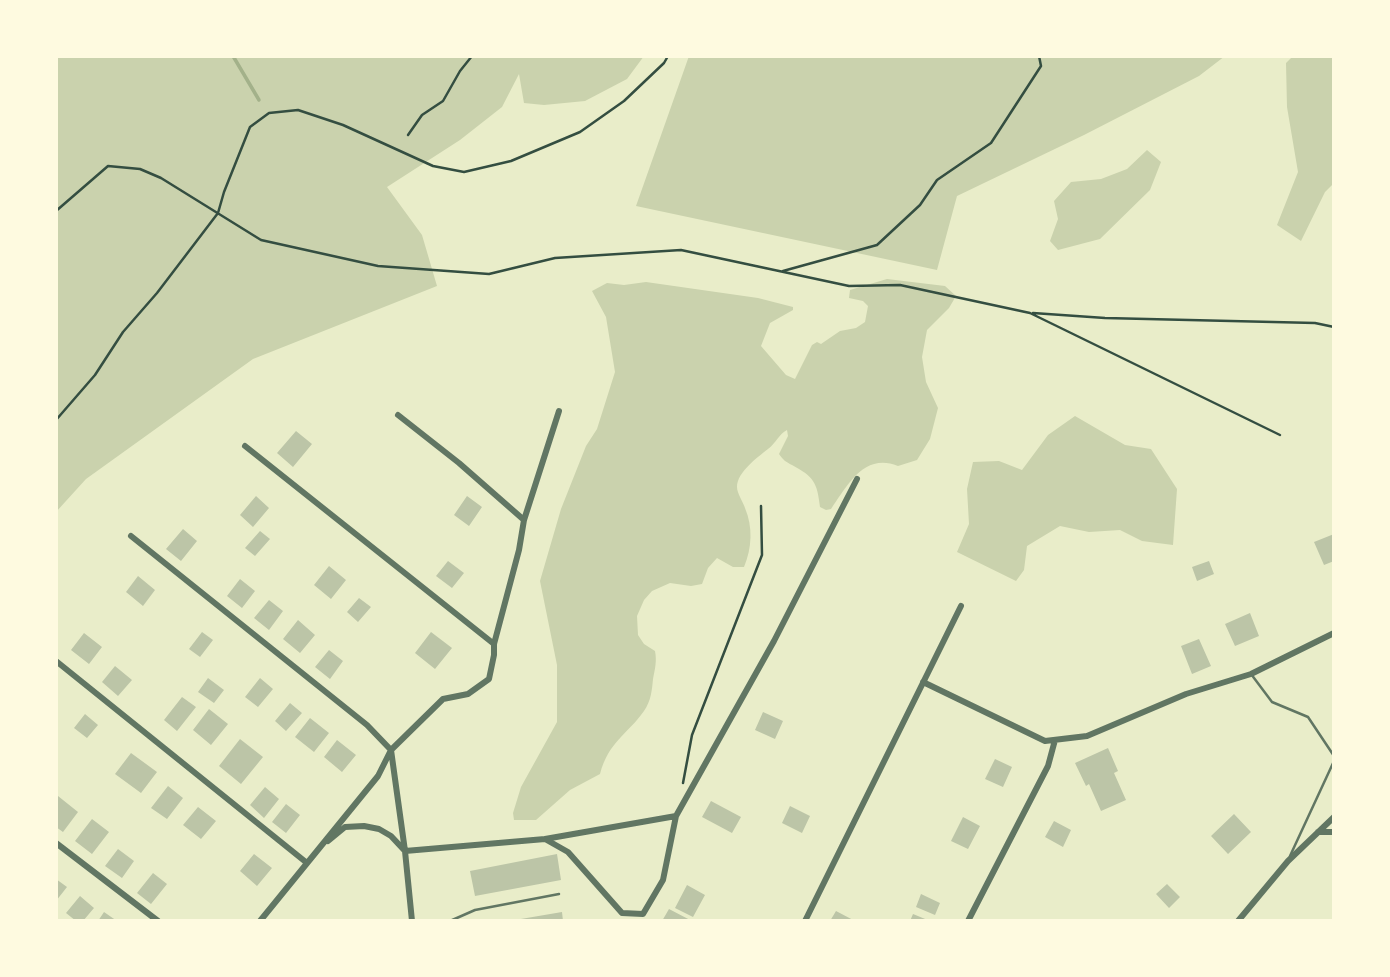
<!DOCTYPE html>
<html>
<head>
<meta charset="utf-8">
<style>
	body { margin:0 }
	#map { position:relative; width:1390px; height:977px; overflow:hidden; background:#e9edc9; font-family:Georgia,serif }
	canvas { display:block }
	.frame { position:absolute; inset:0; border:58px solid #fefae0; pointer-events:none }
</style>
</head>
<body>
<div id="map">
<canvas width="1390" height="977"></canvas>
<div class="frame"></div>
</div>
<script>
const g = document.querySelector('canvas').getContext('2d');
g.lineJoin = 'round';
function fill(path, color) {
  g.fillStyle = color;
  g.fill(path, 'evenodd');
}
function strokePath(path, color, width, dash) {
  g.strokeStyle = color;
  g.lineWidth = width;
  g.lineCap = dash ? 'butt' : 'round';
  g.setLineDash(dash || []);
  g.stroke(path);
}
const green = new Path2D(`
	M56,56H644L627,79L585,101L544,105L524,103L519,74L502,107L460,140L387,187L422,235L437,286L253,359L86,479L56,512Z
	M689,56H1225L1199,76L1084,135L957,196L937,270L636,206Z
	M1293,56H1334V183L1325,192L1301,241L1277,225L1298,172L1287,107L1286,63Z
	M1147,150L1161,162L1150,190L1100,239L1058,250L1050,241L1058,219L1054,201L1071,182L1101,179L1127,169Z
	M887,279L945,286L956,296L949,308L927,330L922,357L926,382L938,408L930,439L917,460L898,466C864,452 847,486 831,509L826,510L820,507C817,482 814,477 792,465C786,462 783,460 779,454L788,436L787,430C779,434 776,443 768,449C758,457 737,472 737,487C737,493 743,502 745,508C753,527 752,548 744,567H733L717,558L708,568L702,584L691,586L670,583L652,591L644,600L637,616L638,635L644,644L655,651C657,661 655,669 653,679C652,690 651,701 644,711C627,735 609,741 600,774L570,790L536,820H514L513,813L521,787L557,722V665L540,581L561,509L586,446L597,429L615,372L606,317L592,291L607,283L624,285L646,282L758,298L793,307V310L770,323L761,346L786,375L795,379L812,345L817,342L821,344L840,331L856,328L865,322L868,306L863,301L849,298L850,290Z
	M1075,416L1125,445L1151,449L1177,489L1173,545L1142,541L1120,530L1089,532L1060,526L1027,546L1024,570L1016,581L957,552L969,524L967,489L973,462L999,461L1022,470L1048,435Z`);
const stream = new Path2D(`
	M233,56L259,100`);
const building = new Path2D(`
	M296,431L312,444L293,467L277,453Z
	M256,496L269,508L253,527L240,515Z
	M467,496L482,507L469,526L454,515Z
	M183,529L197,541L181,561L166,549Z
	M260,531L270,539L255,556L245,548Z
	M1334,534V561L1324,565L1314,542Z
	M448,561L464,573L452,588L436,576Z
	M1209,561L1214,574L1197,581L1192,567Z
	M329,566L346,580L331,599L314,585Z
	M138,576L155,590L143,606L126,592Z
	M240,579L255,591L242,608L227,596Z
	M359,598L371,607L358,622L347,612Z
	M269,600L283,611L269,630L254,618Z
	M1250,613L1259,636L1235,646L1225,624Z
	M298,620L315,635L300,653L283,639Z
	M202,632L213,640L200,657L189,649Z
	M431,632L452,648L435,669L415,653Z
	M84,633L102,647L89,664L71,650Z
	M1199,639L1211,666L1192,674L1181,646Z
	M329,650L343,661L330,679L315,667Z
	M115,666L132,680L118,696L102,682Z
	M208,678L224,690L214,703L198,692Z
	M260,678L273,689L258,707L245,697Z
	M182,697L196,707L177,731L164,720Z
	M290,703L302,713L286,731L275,721Z
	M209,709L228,724L211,745L193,730Z
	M763,712L783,721L775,739L755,730Z
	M85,714L98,725L87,738L74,728Z
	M310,718L329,733L314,752L295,737Z
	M240,739L263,757L241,784L219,766Z
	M337,740L356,755L342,772L324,757Z
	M1108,748L1118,771L1114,773L1126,800L1101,811L1089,784L1086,786L1075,763Z
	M131,753L157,772L141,793L115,774Z
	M995,759L1012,767L1003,787L985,779Z
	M168,786L183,798L167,819L151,808Z
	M265,787L279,799L264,818L250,805Z
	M58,796L78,812L63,832L56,827V798Z
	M711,801L741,817L732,833L702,817Z
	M286,804L300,815L286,833L272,822Z
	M790,806L810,816L802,833L782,823Z
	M198,807L216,821L201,839L183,825Z
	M1234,814L1251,832L1228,854L1211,836Z
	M963,817L980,826L968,849L951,841Z
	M92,819L109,832L92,854L75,841Z
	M1054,821L1071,830L1063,847L1045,837Z
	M118,849L134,861L122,878L105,866Z
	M254,854L272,868L257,886L240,871Z
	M557,854L561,880L475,896L470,871Z
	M153,873L167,884L151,904L137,893Z
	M56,879L67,887L56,901Z
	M1167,884L1180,897L1169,908L1156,894Z
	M687,885L705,895L693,917L675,908Z
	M921,894L940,903L935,915L916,907Z
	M80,896L94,908L83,921H76L66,913Z
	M669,909L692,921H662Z
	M836,911L855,921H830Z
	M104,912L117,921H98Z
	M562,912L563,921H516L515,920Z
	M913,914L930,921H910Z`);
const path = new Path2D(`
	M408,135L422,115L443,101L460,71L472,56
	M56,211L108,166L140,169L161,178L261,240L378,266L489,274L555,258L681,250L849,286L900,285L1030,313L1280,435
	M783,271L877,245L920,205L937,180L991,143L1041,66L1039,56
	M1033,313L1105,318L1315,323L1334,327
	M56,420L95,375L123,332L157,293L218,213L224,192L250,127L269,113L298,110L343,125L433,166L464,172L511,161L580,132L624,101L664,63L668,56
	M683,783L692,735L762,555L761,506`);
const service = new Path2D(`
	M1251,674L1272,702L1308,717L1334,756
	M1290,856L1334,761
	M450,921L475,910L559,894`);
const minor = new Path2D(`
	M245,446L494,644
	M524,520L559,411
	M131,536L367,725L391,750L405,851L545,839L568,852L622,913L643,914L663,880L676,816L774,641L857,479
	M56,661L307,863
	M923,682L1045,741L1087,736L1186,694L1251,674L1334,633
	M1318,832H1334
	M545,839L676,816
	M328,841L345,827L364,826L379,829L391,836L405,851L412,921
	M56,843L158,921
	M260,921L378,776L391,750L443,699L468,694L489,679L494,655V644L519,550L524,520L459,463L398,415
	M805,921L961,606
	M968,921L1048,766L1055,740
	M1238,921L1288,861L1334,817`);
fill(green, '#cad2ad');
strokePath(stream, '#a3b18a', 3.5);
fill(building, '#bcc5a7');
strokePath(path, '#344e41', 2.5);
strokePath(service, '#617663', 2.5);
strokePath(minor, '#617663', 6);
</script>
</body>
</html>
